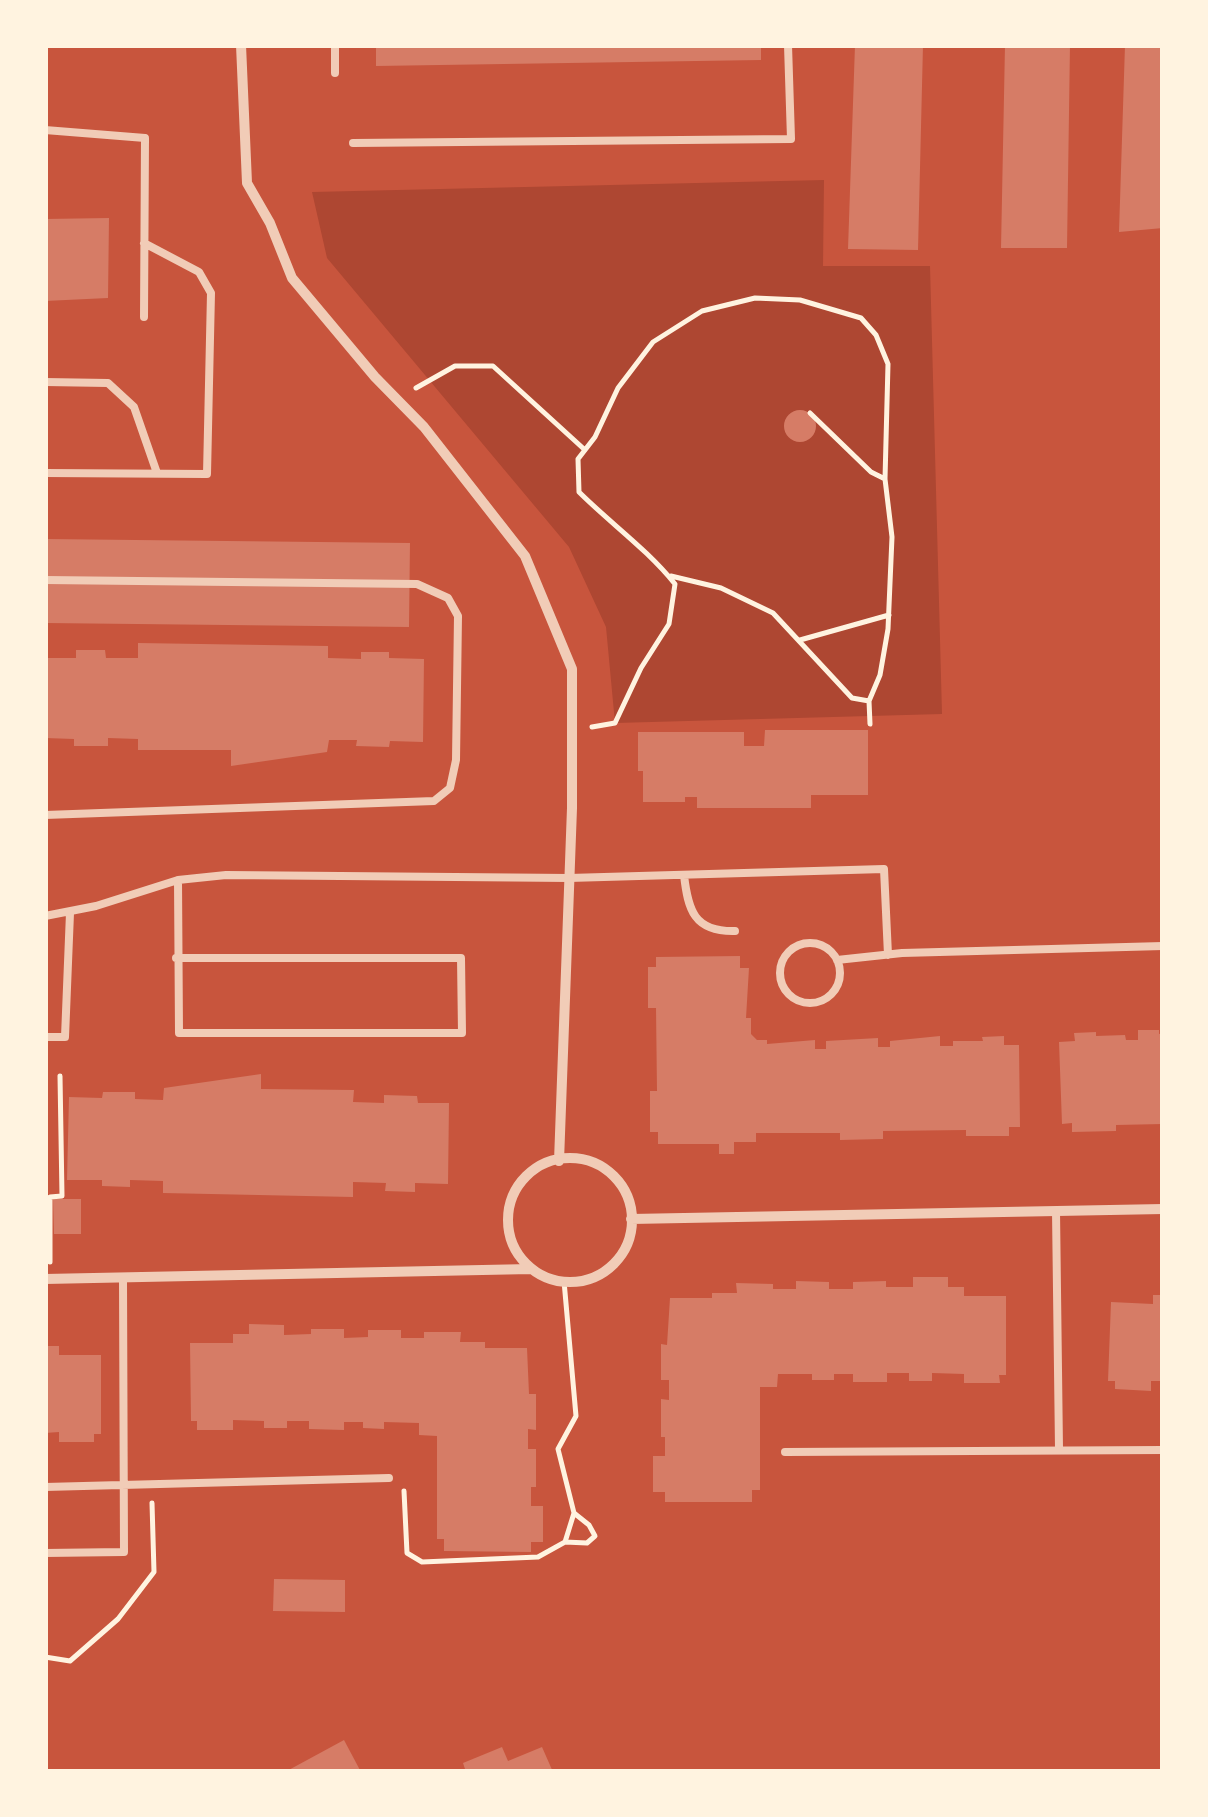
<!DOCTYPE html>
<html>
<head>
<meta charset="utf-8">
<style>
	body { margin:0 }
	#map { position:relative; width:1208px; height:1817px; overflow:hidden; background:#c8553d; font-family:"Fira Sans Condensed",sans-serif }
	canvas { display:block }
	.frame { position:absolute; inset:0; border:48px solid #fff3e0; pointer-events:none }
</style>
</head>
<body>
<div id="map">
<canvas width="1208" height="1817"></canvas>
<div class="frame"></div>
</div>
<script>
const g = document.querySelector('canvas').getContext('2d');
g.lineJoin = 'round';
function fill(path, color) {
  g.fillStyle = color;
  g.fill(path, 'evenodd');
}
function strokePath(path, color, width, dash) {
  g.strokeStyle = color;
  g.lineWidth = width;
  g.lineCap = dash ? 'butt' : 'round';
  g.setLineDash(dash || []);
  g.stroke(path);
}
const green = new Path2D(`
	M824,180L823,266H930L942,714L615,723L606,627L569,547L327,258L312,192Z`);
const building = new Path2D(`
	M376,45H761V60L376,66Z
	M855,45H923L918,250L848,249Z
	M1005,45H1070L1067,248H1001Z
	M1125,45H1163V228L1119,232Z
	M109,218L108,298L45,301V219Z
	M784 426a16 16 0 1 1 32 0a16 16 0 1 1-32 0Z
	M45,539L410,543L409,627L45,623Z
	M138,643L328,646V658L361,659V652H389V658L424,659L423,742L390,741L389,747L356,746L357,740H329L327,752L231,766V750H138V739L108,738V746H74V739L45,738V658H76V650H105L106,658H138Z
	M765,730H868V795H811V808H697V797H685V802H643V771H638V732H744V746H764Z
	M740,956V968H749L746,1018H751V1034L757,1040H767V1044L815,1040V1049H826V1041L878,1038V1047H890V1041L940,1036V1046H953V1041H983L982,1037L1004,1036V1045H1019L1020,1127H1009V1136H966V1130L883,1131V1139L840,1140V1133H756V1142H734V1154H719V1144H658V1132H650V1091H657L656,1008H648V967H656V957Z
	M1138,1030H1159V1034L1163,1033V1124L1116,1125V1131L1072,1132V1123L1062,1124L1059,1042L1075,1041L1074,1033L1096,1032V1036L1125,1035L1126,1040H1138Z
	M261,1074V1089L354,1090L353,1102L384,1103V1095L417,1096L418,1103H449L448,1184L415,1183V1192L385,1191L386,1183L353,1182V1197L163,1193V1181L130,1180V1187L102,1186V1180H67L69,1097L102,1098L103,1092H135V1099L163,1100L164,1088Z
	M53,1199H81V1234H54Z
	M913,1277H948V1287H964V1296H1006V1375H999L1000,1383H964V1374L932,1373V1381H909V1373H887V1382H853V1374H834V1380H812V1374H778L777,1387H760V1490H752V1502H665V1492H653V1456H665V1437H661V1399L669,1400V1380H661V1344L667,1345L670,1298H712V1293H737L736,1283L773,1284V1289H796V1281L829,1282V1289H853V1282L886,1281V1287H913Z
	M1153,1295H1163V1381H1151V1391L1115,1389V1381H1108L1111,1302L1153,1304Z
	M249,1324L284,1325V1335L311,1334V1329H344V1338L368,1337V1330H401V1338H424V1332H461L460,1342H485V1348H527L529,1394H536V1430L528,1429V1449H536V1487H531V1506H543V1542H531V1552L444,1551V1539H437V1436L419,1435V1423L384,1422V1429L363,1428V1422H344V1430L309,1429V1421H287V1428H264V1421L233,1420V1430H197V1421H191L190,1343H233V1334H249Z
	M45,1346H59V1355H101V1434H94V1442H59V1432L45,1433Z
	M274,1579L345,1580V1612L273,1611Z
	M344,1740L361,1772H285Z
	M502,1747L508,1761L542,1747L553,1772H466L463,1763Z`);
const path = new Path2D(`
	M416,388L455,366H493L585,450
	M810,413L871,472L885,479
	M671,576L721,588L773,613L852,698L869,701
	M800,640L889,615
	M592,727L615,723L641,668L669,624L675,584C647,549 610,523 579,492L578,459L595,437L618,388L653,342L702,311L755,298L800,300L861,318L876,335L888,364L885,479L892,537L888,629L880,675L869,701L870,724
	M50,1262V1197L62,1196L60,1076
	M404,1491L407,1553L422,1562L538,1557L565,1542L574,1513L558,1449L576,1416L564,1281
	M565,1542L587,1543L595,1536L589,1525L574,1513
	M45,1657L70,1661L118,1619L154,1572L152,1503`);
const service = new Path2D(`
	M335,73V45
	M45,130L145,138L144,317
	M353,143L791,139L788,45
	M45,382L108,383L134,407L157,473
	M45,473L207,474L211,293L199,272L144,243
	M45,580L417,584L448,598L458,616L456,760L450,788L434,801L45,815
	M684,875C688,910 694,932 735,931
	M45,916L96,906L178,880L226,875L569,878L884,869L888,955
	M780 973a30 30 0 1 1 60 0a30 30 0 1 1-60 0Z
	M176,958H461L462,1033H179L178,880
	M837,960L902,953L1163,946
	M45,1037H65L70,913
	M1056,1211L1059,1449
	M785,1452L1163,1450
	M45,1487L389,1478
	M45,1553L124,1552L123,1280`);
const minor = new Path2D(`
	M241,45L247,183L270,223L292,278L375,377L424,427L525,556L572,669V808L559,1161
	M508 1220a62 62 0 1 1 124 0a62 62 0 1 1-124 0Z
	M631,1219L1163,1209
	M45,1279L531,1269`);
fill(green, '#ae4732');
fill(building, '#d67c66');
strokePath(path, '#fff3e0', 5);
strokePath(service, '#f1ccb7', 8);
strokePath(minor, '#f1ccb7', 10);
</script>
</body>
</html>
